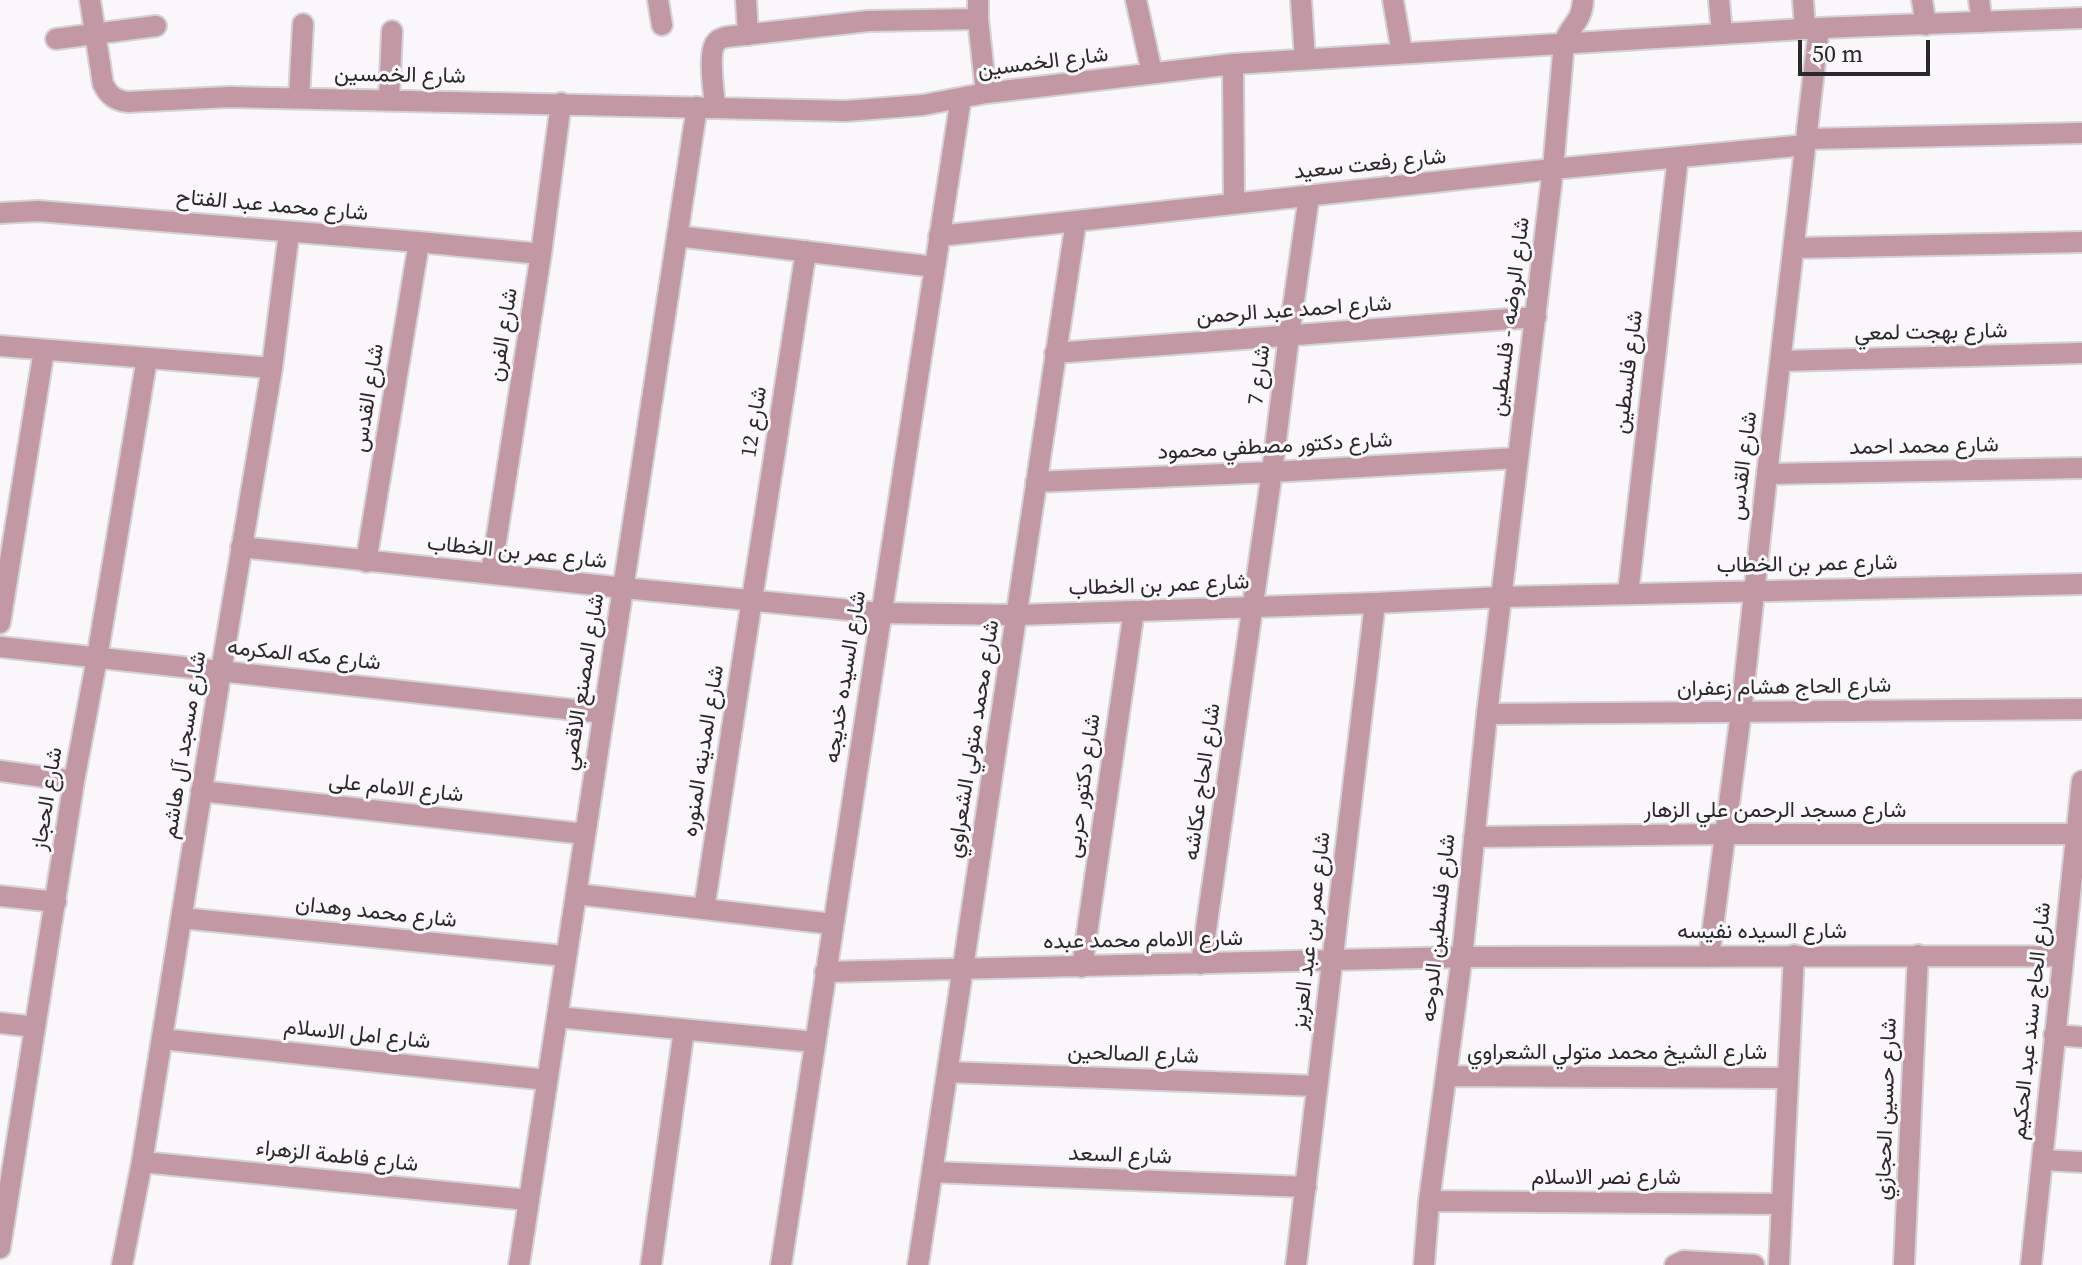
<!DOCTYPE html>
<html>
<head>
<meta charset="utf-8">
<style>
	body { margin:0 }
	#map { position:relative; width:2082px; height:1265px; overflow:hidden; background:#faf7fb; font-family:"Source Serif 4",serif }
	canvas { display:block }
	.scale { position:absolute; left:1798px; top:40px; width:132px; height:36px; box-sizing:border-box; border:4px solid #29282a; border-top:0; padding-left:10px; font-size:24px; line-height:28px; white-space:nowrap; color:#29282a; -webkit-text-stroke:6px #faf7fb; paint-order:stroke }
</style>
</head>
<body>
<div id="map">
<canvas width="2082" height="1265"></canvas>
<div class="scale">50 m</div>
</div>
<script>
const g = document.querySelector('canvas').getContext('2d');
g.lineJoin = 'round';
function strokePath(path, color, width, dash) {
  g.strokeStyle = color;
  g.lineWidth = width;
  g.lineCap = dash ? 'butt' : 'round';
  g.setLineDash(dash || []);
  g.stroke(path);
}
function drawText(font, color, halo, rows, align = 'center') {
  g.font = font + ' "Source Serif 4",Vazirmatn,serif';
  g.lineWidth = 6;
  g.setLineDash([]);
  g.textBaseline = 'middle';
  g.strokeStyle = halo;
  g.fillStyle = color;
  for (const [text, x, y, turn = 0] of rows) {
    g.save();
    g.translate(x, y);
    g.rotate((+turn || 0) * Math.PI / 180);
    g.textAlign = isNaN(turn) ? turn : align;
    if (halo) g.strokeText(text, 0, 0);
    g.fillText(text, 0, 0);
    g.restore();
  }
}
const minor = new Path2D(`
	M90,0L103,84C109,96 115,100 127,102L229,97L846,111L923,105L986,93L1233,64L1819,28L2082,18
	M658,0L662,25
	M746,0L748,35
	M978,0V19L986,93
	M1136,0L1152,73
	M1301,0L1305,59
	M1393,0L1402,53
	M1719,0L1722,34
	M1803,0L1805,29
	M1922,0L1926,25
	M1979,0L1982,22
	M56,39L156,26
	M1233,64L1234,204
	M299,98L303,24
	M389,99L392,31
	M715,107C714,93 708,55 715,44C718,39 720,39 726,37L868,21L978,19
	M1807,139L2082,133
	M0,213L38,211L419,242L541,254
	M677,236L935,267
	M939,236L1553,169L1806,145
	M1794,248L2082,242
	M0,346L272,368
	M1055,353L1536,317
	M1781,361L2082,353
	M1767,474L2082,468
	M1036,482L1272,472L1517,458
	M241,547L624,588L880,613L1017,615L1375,603L1502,597L2082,584
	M366,562L419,242
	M491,573L541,254L561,103
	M1628,594L1678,157
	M0,623L44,350
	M0,647L603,713
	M1487,714L2082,709
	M0,771L74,781
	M201,791L585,834
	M1474,837L1725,834H2076
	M576,894L832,924
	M0,896L56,902
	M704,909L806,251
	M181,918L565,956
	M1709,957L1741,713L1767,474L1819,28
	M1201,964L1272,472L1289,335L1309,196
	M1082,967L1134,611
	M825,972L1462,957L2063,956
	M557,1017L814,1042
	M0,1023L35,1027
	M2054,1035L2082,1037
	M162,1039L547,1080
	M947,1072L1317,1086
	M1446,1076L1788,1078
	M2042,1160L2082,1162
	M142,1162L528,1200
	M932,1172L1306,1187
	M1429,1201L1782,1204
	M0,1248L74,781L97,658L147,358
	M122,1265L142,1162L221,671L272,368L289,232
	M519,1265L697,107
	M651,1265L684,1030
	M781,1265L961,98
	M918,1265L1076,221
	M1296,1265L1375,603
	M1424,1265L1429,1201L1462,957L1487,714L1553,169L1564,43C1570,24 1582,23 1583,0
	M1675,1265L1684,1261L1754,1265
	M1779,1265L1794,955
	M1904,1265L1918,955
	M2031,1265L2082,781`);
const streetNames = [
	["شارع الخمسين",1043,63,-7],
	["شارع الخمسين",400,76,1],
	["شارع رفعت سعيد",1370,165,-6],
	["شارع محمد عبد الفتاح",272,206,5],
	["شارع احمد عبد الرحمن",1294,311,-4],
	["شارع الروضه - فلسطين",1511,317,-83],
	["شارع بهجت لمعي",1931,333,-1],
	["شارع الفرن",504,335,-81],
	["شارع فلسطين",1629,372,-83],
	["شارع 7",1260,375,-83],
	["شارع القدس",369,398,-81],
	["شارع 12",755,422,-81],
	["شارع دكتور مصطفي محمود",1275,447,-3],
	["شارع محمد احمد",1924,447,-1],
	["شارع القدس",1744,466,-83],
	["شارع عمر بن الخطاب",517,553,6],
	["شارع عمر بن الخطاب",1807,565,-1],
	["شارع عمر بن الخطاب",1159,586,-2],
	["شارع مكه المكرمه",304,656,6],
	["شارع السيده خديجه",846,677,-81],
	["شارع المصنع الاقصي",584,682,-81],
	["شارع الحاج هشام زعفران",1784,688,-1],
	["شارع محمد متولي الشعراوي",974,739,-81],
	["شارع مسجد آل هاشم",185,745,-81],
	["شارع المدينه المنوره",704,751,-81],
	["شارع الحاج عكاشه",1203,782,-82],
	["شارع دكتور حربى",1084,786,-82],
	["شارع الامام على",396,789,6],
	["شارع الحجاز",48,799,-81],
	["شارع مسجد الرحمن علي الزهار",1775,811],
	["شارع محمد وهدان",376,913,6],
	["شارع فلسطين الدوحه",1439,928,-84],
	["شارع عمر بن عبد العزيز",1312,931,-83],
	["شارع السيده نفيسه",1762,932],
	["شارع الامام محمد عبده",1143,941,-1],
	["شارع الحاج سند عبد الحكيم",2032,1021,-84],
	["شارع امل الاسلام",357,1035,6],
	["شارع الشيخ محمد متولي الشعراوي",1617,1053],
	["شارع الصالحين",1133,1055,2],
	["شارع حسين الحجازي",1887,1109,-88],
	["شارع السعد",1120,1156,2],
	["شارع فاطمة الزهراء",337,1157,6],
	["شارع نصر الاسلام",1606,1178]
];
strokePath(minor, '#d4d2d5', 24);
strokePath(minor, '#c198a3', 20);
drawText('22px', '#29282a', '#faf7fb', streetNames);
</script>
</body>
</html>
